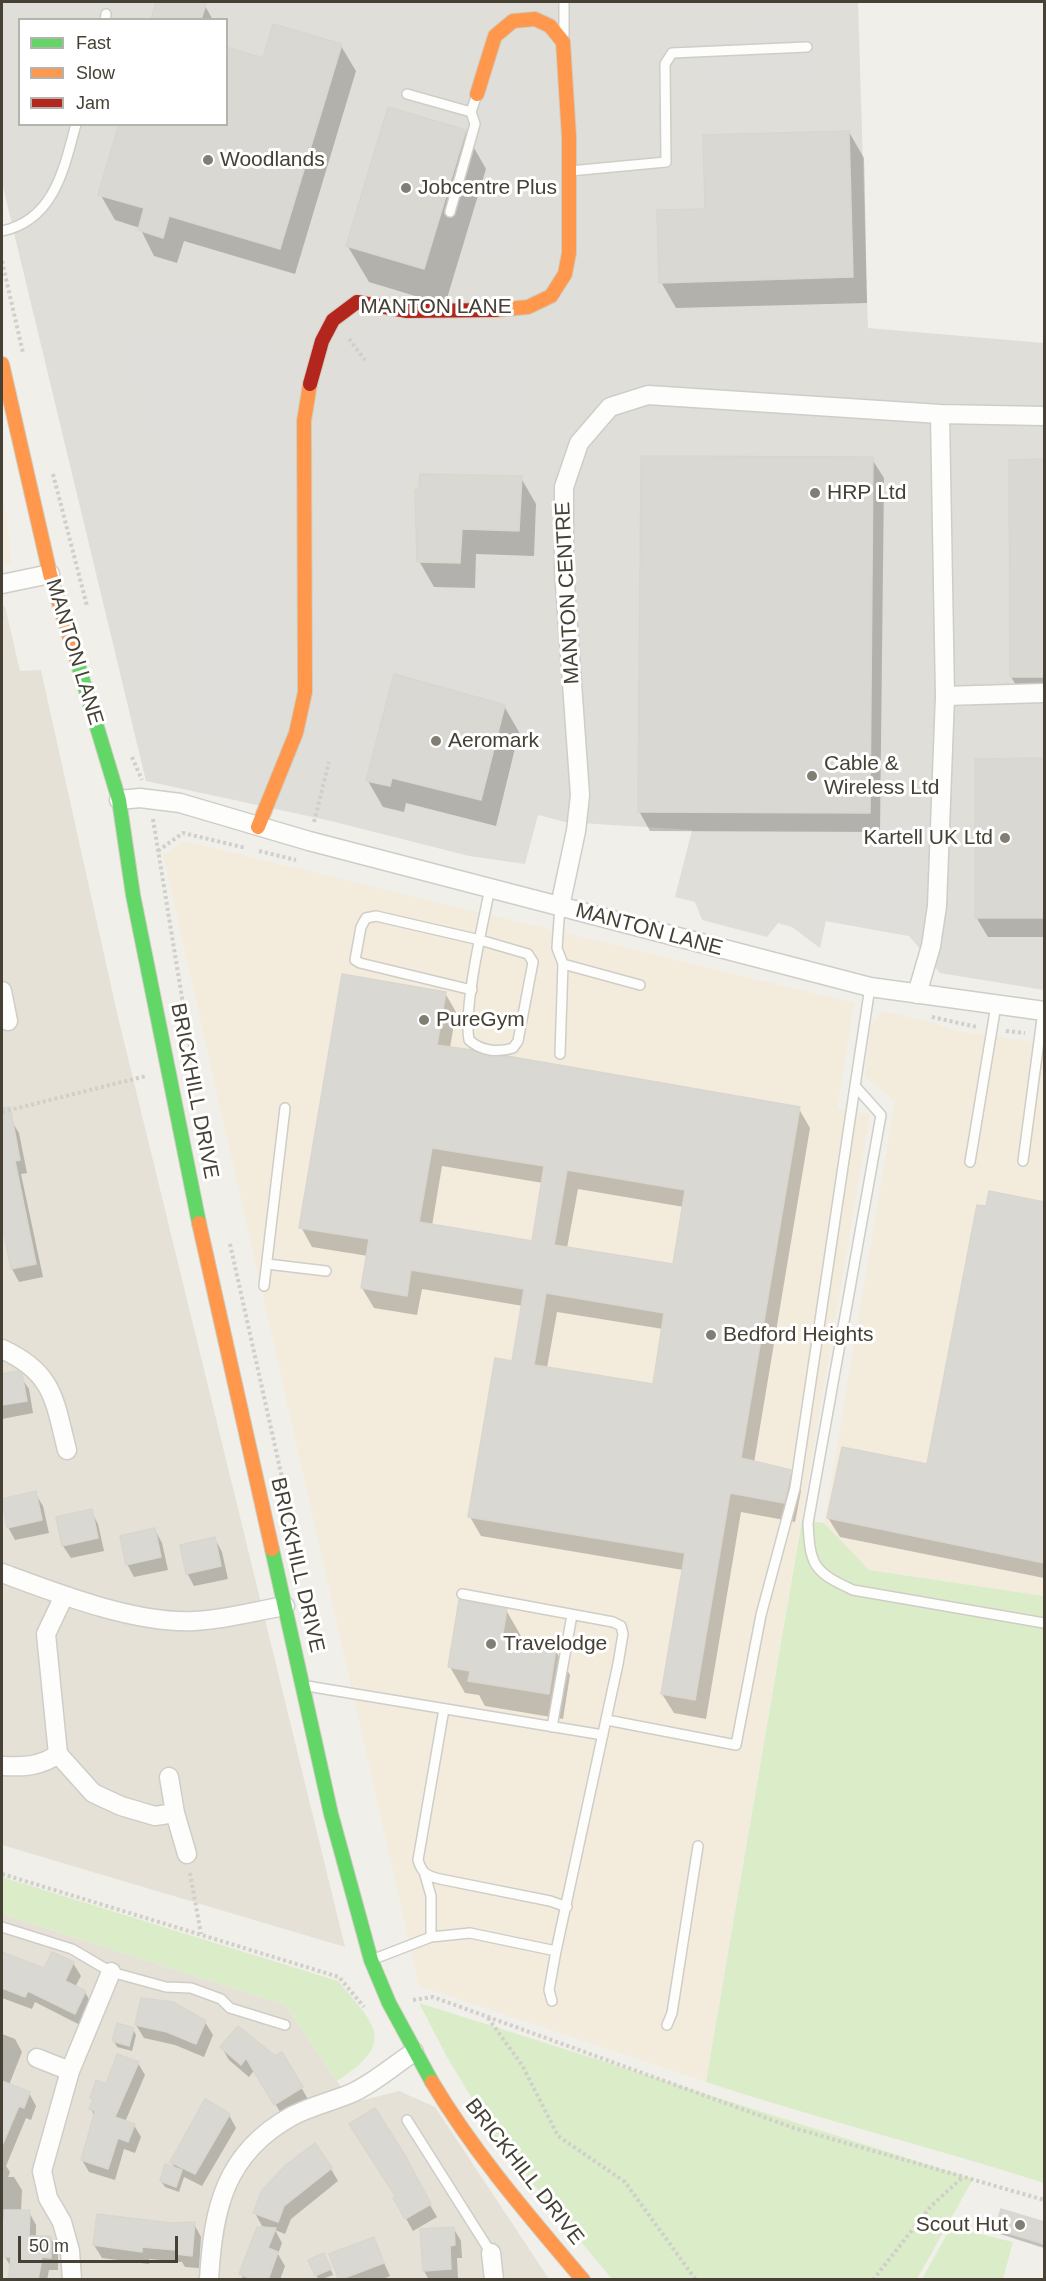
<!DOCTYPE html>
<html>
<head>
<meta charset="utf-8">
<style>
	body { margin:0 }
	#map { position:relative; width:1046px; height:2281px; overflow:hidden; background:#f0efea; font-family:Helvetica,sans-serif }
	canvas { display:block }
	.frame { position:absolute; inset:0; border:3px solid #474135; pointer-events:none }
	.legend { position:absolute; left:18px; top:18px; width:210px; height:108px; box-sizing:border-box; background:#fff; border:2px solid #b5b3ae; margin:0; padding:8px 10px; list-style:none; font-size:18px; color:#474135 }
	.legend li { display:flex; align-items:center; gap:12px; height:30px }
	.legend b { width:30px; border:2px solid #b5b3ae }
	.scale { position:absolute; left:18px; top:2236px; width:160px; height:27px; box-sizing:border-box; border:3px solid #474135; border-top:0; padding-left:8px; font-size:18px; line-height:21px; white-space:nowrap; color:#474135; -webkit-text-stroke:4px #fff; paint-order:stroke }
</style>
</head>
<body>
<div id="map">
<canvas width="1046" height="2281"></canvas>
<div class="frame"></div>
<ul class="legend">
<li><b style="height:8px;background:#63d668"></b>Fast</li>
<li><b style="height:8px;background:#ff974d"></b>Slow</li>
<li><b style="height:8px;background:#b3261e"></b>Jam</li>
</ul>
<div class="scale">50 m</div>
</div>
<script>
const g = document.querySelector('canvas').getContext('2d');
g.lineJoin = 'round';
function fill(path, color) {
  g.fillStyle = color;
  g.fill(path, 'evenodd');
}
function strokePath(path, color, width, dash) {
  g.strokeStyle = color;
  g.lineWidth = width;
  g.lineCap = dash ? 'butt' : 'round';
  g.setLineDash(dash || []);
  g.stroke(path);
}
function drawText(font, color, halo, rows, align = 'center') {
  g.font = font + ' Helvetica,sans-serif';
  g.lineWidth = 6;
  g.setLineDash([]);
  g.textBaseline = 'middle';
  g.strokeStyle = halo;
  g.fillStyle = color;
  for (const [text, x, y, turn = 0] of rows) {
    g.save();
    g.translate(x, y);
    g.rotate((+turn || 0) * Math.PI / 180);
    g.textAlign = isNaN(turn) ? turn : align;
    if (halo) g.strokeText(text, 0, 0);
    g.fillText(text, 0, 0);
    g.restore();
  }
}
const residential = new Path2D(`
	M5,606L20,671L41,670L117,1013L345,1947L2,1845V607Z
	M2,1914L285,2005L352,2103L399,2091L435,2107L549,2279H2Z`);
const commercial = new Path2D(`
	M2,491L8,528L11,564L2,565Z
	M185,841L854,1003L837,1109L870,1114L706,2082L419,1986L163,855Z
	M883,1011L935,1023L951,1030L1044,1043V1596L869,1570L824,1523L895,1101L865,1076L870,1026Z`);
const industrial = new Path2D(`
	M2,2H858L868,328L1044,343V990L940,973L909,936L826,921L820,948L792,927L778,923L767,937L702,920L695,902L675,897L692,830L565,822L538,815L525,864L469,856L331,821L146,781L2,183ZM20,20H226V124H20Z`);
const green = new Path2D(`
	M802,1520L824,1523L869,1570L1044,1596V2183C932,2147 818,2119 706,2082Z
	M2,1877L338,1981C375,2025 398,2042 337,2081L285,2005L2,1914Z
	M419,2003L492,2026L973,2179L917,2279H612L498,2142L447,2057Z
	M951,2227L1013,2242L1003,2279H922Z`);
const parking = new Path2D(`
	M813,22L814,74L696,78L694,25Z
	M489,81L535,97L532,194L514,258L445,236Z
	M529,322L526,471L408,469L407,495H403L401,568L524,571L526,710L373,668L338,784L308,774L302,760L316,719L315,434L337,358L373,326Z
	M126,328L264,331L263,342L304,355L288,408V690L285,708L268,760L201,738L188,724L185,475L155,472L153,427H142Z
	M851,821H913V840L922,841L921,864L909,936L826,921Z`);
const shadow = new Path2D(`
	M157,2H191L205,6L213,20H152Z
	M341,46L356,71L295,274L184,241L177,263L154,256L140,228L115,220L100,194L226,124L264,60Z
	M465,132L486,169L445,305L369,282L347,245Z
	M849,132L864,158L867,303L676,308L661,282Z
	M872,459L884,478L880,832L650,831L639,811Z
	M1011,461H1044V696H1023L1011,677Z
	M521,478L536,504L534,556L476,554L475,588L434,587L419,561Z
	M504,706L519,732L496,826L406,803L404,812L383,807L368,781Z
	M976,760H1044V937H988L976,917Z
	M445,993L456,1012L450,1048L489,1058L799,1109L810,1128L754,1463L790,1471L801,1491L795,1522L741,1512L706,1719L674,1713L662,1694L683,1570L481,1536L470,1517L513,1363L523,1306L422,1289L417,1315L374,1308L362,1288L368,1256L312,1247L301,1227ZM442,1166L543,1183L533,1243L432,1226ZM578,1189L684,1207L674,1266L567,1248ZM557,1312L663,1329L654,1386L547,1368Z
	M11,1120L19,1133L27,1173L21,1174L43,1277L19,1282L12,1269L2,1219V1122Z
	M990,1193L1044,1203V1578L840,1537L828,1518L928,1466Z
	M18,1373L29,1389L33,1413L2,1419V1376Z
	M35,1493L43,1506L49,1533L15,1540L8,1527L2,1500Z
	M91,1511L98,1524L104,1551L71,1558L63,1546Z
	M155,1530L162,1543L168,1570L134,1577L127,1564Z
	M215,1539L222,1552L228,1579L194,1586L187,1573Z
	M506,1610L521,1636L519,1644L555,1650L570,1675L563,1719L485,1706L479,1695L465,1693L450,1667Z
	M2,1953L45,1970L53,1954L73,1963L81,1976L75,1987L85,1992L92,2005L82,2026L35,2002L32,2009L2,1998Z
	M205,2022L213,2035L204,2057L175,2045L144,2038L136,2025Z
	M133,2029L136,2035L132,2051L117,2047L114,2041Z
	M2,2034L15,2039L22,2052L9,2085L29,2093L36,2106L31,2120L26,2118L6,2166L10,2172L8,2177H14L22,2190L21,2212H29L36,2225V2237H50L58,2250V2270H49L47,2280H9L11,2267L5,2257V2218H2Z
	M222,2048L275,2058L282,2054L309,2101L283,2117L255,2069L249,2077L229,2060Z
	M138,2063L145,2075L125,2122L134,2125L141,2137L135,2153L124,2149L115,2180L89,2172L82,2160L95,2117L91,2109L93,2102L91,2098Z
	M375,2110L437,2217L413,2231L395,2199L397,2198Z
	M229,2115L236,2128L202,2186L184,2177L179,2192L165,2187L161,2181L176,2169L171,2162Z
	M331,2169L338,2181L291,2219L285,2234L275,2230L282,2243L278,2254L285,2266L280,2280H244L241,2274L269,2228L262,2226L255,2213Z
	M1002,2210L1044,2223V2248L1000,2234L997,2228Z
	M140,2222L194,2224L201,2237L199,2268L185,2267L182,2262L149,2259V2264L102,2258L94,2245Z
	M454,2229L461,2241L462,2258H457L458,2280H429L424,2271Z
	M373,2239L390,2276L381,2280H341L331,2255Z
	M327,2261L333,2275L319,2280L316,2275Z`);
const building = new Path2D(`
	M156,2H196L206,4L201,20H151Z
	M273,24L342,44L280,249L169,216L163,238L138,230L144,208L98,195L119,124H226V47L263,58Z
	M388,107L466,130L424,269L346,246Z
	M849,131L853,277L659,283L657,210L705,209L703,135Z
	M641,456L873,457L870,813L638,812Z
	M1044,459V677H1010L1009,460Z
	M420,474L522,476L519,531L462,529L460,563L417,562L415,490H419Z
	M394,674L505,705L481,800L392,778L390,786L366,781Z
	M1044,758V918H975V759Z
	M342,974L446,992L437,1045L472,1050L489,1057L507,1056L800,1107L741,1458L791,1470L788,1487L784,1503L730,1493L695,1700L661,1694L685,1553L468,1517L495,1358L512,1361L524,1289L411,1270L407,1296L361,1288L369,1239L299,1228ZM432,1148L544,1166L532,1241L419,1222ZM567,1170L685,1190L673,1264L554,1245ZM546,1293L664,1313L653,1384L534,1365Z
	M10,1107L20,1160L15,1161L36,1264L11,1269L2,1223V1108Z
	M989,1191L1044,1202V1563L827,1518L842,1447L927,1464L977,1205L986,1206Z
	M18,1371L22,1374L27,1401L2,1405V1374Z
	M36,1491L42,1520L7,1528L2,1499Z
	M92,1509L98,1538L62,1546L56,1517Z
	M155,1528L161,1557L126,1565L120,1536Z
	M215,1537L221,1566L186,1574L180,1545Z
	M459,1600L507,1609L502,1639L556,1648L549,1694L468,1681L470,1671L448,1667Z
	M2,1952L44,1968L52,1952L74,1962L65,1981L86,1991L75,2014L28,1991L25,1997L2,1988Z
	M141,1998L173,2002L206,2021L196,2044L167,2032L135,2025Z
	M117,2023L134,2028L129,2046L112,2041Z
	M238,2026L275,2056L282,2052L303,2087L274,2105L246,2058L241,2065L220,2047Z
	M117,2054L139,2062L115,2117L135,2124L128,2142L118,2138L108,2169L81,2160L95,2111L89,2109L93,2100L90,2098L96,2080L106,2084Z
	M2,2081L30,2092L24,2108L19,2106L2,2146Z
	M205,2099L230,2114L195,2174L170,2162Z
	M375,2108L406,2157L431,2204L405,2219L393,2198L396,2197L349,2124Z
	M315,2143L332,2168L284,2206L278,2222L253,2213L262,2190L286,2165Z
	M165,2164L182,2170L176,2187L160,2181Z
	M1001,2209L1044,2222V2244L995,2229Z
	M4,2210H30L29,2236H51V2258L42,2257L38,2280H8L11,2257H4Z
	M97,2214L171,2223L195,2222L192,2256L176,2254V2250L142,2247V2252L93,2245Z
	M257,2227L276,2228L268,2248L278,2252L268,2280H254L239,2274Z
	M454,2227L455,2245L450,2246L451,2269L423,2271L420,2229Z
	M374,2237L384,2263L339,2280L329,2254Z
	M324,2253L331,2269L315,2276L308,2260Z`);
const path = new Path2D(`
	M2,261L23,353
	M349,339L365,360
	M53,474L87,606
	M132,757L142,780
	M153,819L196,1084
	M314,822L329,762
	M158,851L183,833L246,848
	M259,851L296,860
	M932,1017L977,1027
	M1006,1031L1025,1033
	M2,1112L146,1076
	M230,1244L293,1527
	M190,1873L201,1934
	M2,1874L339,1977L364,2007
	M413,2000L433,1997L794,2128L1044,2200
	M488,2018L522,2065L558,2136L625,2182L696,2280
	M873,2280L931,2206L963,2177`);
const lane = new Path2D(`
	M105,20L106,14
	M564,35V2
	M407,94L471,112
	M570,171L666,162L665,64L672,53L807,47
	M450,212L475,124L471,112L476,97
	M2,231C54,220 64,169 76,124
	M560,906L557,948L563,964L640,985
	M870,987L855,1086L881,1115L808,1523C810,1566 814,1572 853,1590L1044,1623
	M472,990L360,963L355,960L361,927L366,918L376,916L480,940L528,954L533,962L518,1041L513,1048C498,1053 481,1051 469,1040C463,1009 483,923 490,888
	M560,1054L563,964
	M1023,1161L1043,1011
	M970,1162L996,1005
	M267,1264L326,1271
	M264,1286L285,1108
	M462,1594L613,1622L621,1626L623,1634L618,1664L556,1951L549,1990L552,2001
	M307,1686L603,1735
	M444,1709L418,1860C422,1873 426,1876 440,1879L550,1901L567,1907
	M607,1720L736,1745L761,1615L795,1488L855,1086
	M552,1727L572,1615
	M425,1875L431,1896V1937
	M2,1927L72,1949L111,1972L166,1987L191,1988L221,1999L230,2008L285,2025
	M374,1959L431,1937L470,1933L556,1951
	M667,2025L672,2013L698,1846
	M407,2120L491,2253`);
const street = new Path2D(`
	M2,584L50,574
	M945,696L1044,693
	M119,800L140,798L180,803L309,841L870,987L1044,1011
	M560,906L576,831L580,795L564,571V487L579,443L610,407L648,395L940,414
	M2,991L8,1021
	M917,994L931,946L937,906L945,696L940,414L1044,416
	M2,1349C54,1373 54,1399 67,1450
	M2,1573C56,1593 135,1624 194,1621C224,1620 255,1611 285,1606
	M64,1596L46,1634L58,1754L93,1793L121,1806L155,1816L175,1813
	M2,1766C22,1767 40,1767 58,1754
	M169,1777L175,1813L187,1854
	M37,2058L70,2071
	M491,2253L494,2280
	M72,2280L70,2251L62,2222L48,2198L42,2171L70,2071L111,1972
	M209,2280C213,2208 225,2153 292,2116C311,2106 333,2101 352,2093C374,2083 394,2065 414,2052`);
const fast = new Path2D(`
	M77,661L119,800L133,895L199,1223
	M272,1549L331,1814L371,1960L389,2003L432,2082`);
const slow = new Path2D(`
	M477,94L495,36L513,21L535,19L550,26L563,42L569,137V253L565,274L551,296L528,307L496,310
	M2,364L50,574L77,661
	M258,827L296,733L305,692L304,421L310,384
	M199,1223L272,1549
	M432,2082C475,2154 529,2216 583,2280`);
const jam = new Path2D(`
	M310,384L322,341L333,320L357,302L407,311L496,310`);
const markers = [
	[208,160,6,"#827e74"],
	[406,188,6,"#827e74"],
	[815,493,6,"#827e74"],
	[436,741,6,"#827e74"],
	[812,776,6,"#827e74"],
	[1005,838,6,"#827e74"],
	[424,1020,6,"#827e74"],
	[711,1335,6,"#827e74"],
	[491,1644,6,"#827e74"],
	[1020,2225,6,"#827e74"]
];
const poiNames = [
	["Woodlands",220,160],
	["Jobcentre Plus",418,188],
	["HRP Ltd",827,493],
	["Aeromark",448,741],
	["Cable &",824,764],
	["Wireless Ltd",824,788],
	["Kartell UK Ltd",993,838,"right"],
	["PureGym",436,1020],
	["Bedford Heights",723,1335],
	["Travelodge",503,1644],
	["Scout Hut",1008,2225,"right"]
];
const streetNames = [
	["MANTON LANE",436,307],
	["MANTON CENTRE",568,593,-93],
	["MANTON LANE",74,652,73],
	["MANTON LANE",649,930,15],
	["BRICKHILL DRIVE",194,1091,79],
	["BRICKHILL DRIVE",297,1565,77],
	["BRICKHILL DRIVE",524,2172,52]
];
fill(residential, '#e5e1d7');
fill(commercial, '#f3ecdc');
fill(industrial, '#e0ded8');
fill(green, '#dbecc9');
fill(parking, '#e0deda');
fill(shadow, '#0003');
fill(building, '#dad8d2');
strokePath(building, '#d9d6cf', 1.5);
strokePath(lane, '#cfcdc7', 12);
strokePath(street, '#cfcdc7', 21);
strokePath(fast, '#d0cdc0', 16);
strokePath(slow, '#d0cdc0', 16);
strokePath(jam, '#d0cdc0', 16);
strokePath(path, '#d1cfca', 4, [3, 3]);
strokePath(lane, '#fdfdfc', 9);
strokePath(street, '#fdfdfc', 18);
strokePath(fast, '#63d668', 14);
strokePath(slow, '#ff974d', 14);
strokePath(jam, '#b3261e', 14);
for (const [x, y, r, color] of markers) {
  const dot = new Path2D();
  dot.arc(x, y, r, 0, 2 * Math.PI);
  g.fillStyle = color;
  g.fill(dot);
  strokePath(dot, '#fff', 2);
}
drawText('21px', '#474135', '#fff', poiNames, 'left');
drawText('21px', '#474135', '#fff', streetNames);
</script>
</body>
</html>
